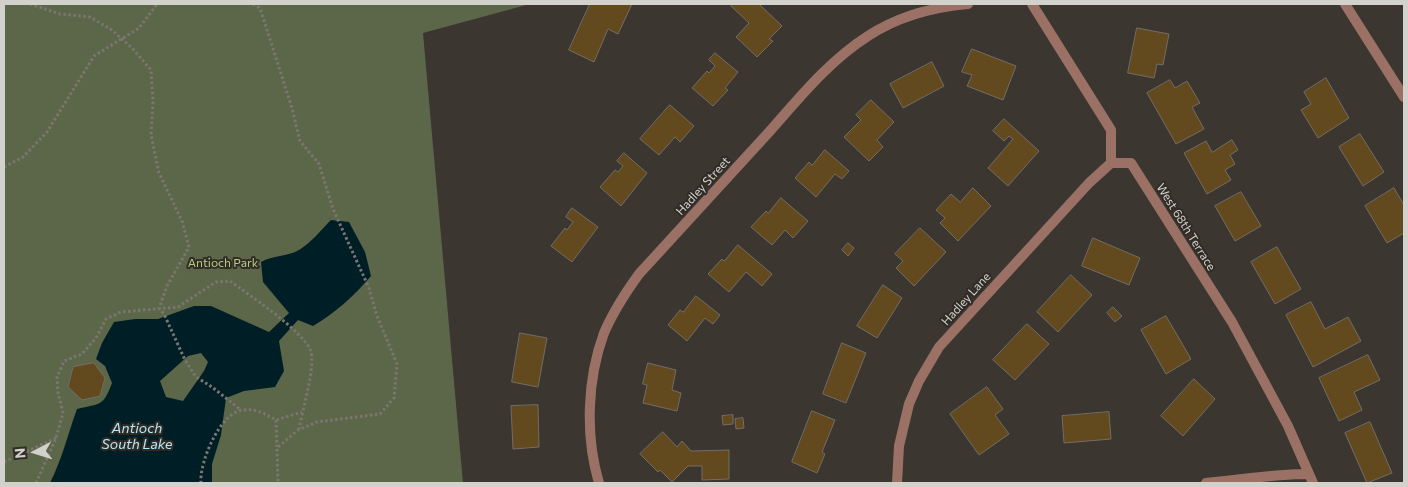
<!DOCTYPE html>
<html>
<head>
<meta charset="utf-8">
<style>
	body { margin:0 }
	#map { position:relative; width:1408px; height:487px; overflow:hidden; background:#3b3630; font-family:Commissioner,sans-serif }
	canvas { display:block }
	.frame { position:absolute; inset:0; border:5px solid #d3d1cc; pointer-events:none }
	.north { position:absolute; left:10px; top:427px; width:50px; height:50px; -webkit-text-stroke:4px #312c26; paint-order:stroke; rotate:265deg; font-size:14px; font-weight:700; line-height:20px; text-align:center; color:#d3d1cc }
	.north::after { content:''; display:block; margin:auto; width:18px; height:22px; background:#d3d1cc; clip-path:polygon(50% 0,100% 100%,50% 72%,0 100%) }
</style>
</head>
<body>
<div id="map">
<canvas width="1408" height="487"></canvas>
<div class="frame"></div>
<div class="north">N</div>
</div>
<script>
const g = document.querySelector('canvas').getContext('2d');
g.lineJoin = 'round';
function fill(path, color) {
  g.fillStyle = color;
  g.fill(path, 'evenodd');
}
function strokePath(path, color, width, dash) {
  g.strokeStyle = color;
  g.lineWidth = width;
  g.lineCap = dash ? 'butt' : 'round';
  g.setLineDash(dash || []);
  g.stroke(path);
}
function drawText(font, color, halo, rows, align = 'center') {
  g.font = font + ' Commissioner,sans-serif';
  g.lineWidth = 4;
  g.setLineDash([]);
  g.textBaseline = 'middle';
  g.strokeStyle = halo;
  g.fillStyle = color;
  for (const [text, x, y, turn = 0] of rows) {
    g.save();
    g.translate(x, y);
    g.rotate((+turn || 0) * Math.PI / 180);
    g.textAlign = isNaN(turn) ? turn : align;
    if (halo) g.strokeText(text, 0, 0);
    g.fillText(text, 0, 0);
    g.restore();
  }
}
const green = new Path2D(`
	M4,4H530L423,33L463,483H4Z`);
const water = new Path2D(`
	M331,220L349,222L365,252L371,276C354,296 335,313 313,326L298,320L279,341L284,371L275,387L244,391L226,398L221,435L212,464V483H50C62,459 68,434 77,409C101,403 103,407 112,383L105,366L96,359L102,343L114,322L135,319H158L194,306H211L269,332L289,313L263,282L261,262C273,255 287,257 299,250C311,243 321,230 331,220ZM201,353L208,362L204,371L183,401L166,397L160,381L188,356Z`);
const building = new Path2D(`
	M590,4H632L618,34L608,29L594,62L569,50Z
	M733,4H759L782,26L769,39L773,41L757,57L736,37L749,23L731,6Z
	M1137,28L1169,34L1163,65L1157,64L1154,78L1128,73Z
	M972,49L1016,66L1003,100L967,86L972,75L962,72Z
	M715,53L738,72L725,88L728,90L713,106L692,88L707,71L709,73L715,66L709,60Z
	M932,62L944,86L903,108L890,84Z
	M1326,78L1349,118L1318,138L1301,110L1311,104L1304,92Z
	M1170,80L1175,88L1187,81L1200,103L1192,107L1204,129L1176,144L1147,93Z
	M871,100L894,122L877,140L883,147L869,161L844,137L861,120L856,115Z
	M670,105L694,126L680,142L675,137L659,155L640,139Z
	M1004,119L1039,151L1008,186L988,168L1013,139L1009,136L1004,141L993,131Z
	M1360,134L1384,172L1363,186L1339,147Z
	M1232,140L1238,150L1230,155L1235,164L1225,170L1231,180L1207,194L1184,153L1206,141L1212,152Z
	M825,150L849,171L842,179L835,174L816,197L795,178L809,162L812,165Z
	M624,153L647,173L621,206L600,187L615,170L618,172L623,166L617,161Z
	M973,188L991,206L958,241L940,223L945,218L936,210L951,194L960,202Z
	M1394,188L1404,205V233L1387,243L1365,206Z
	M1241,192L1261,226L1235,241L1215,206Z
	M781,198L808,221L793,238L785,230L772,245L751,227L766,211L768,213Z
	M572,208L598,227L572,262L551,246L565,228L567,230L573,222L566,217Z
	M920,228L946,252L914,286L896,268L903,261L895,254Z
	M1093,238L1140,258L1129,285L1082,266Z
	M848,243L854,248L848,256L842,250Z
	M738,245L772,274L762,286L746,272L729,292L708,274L722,259L724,261Z
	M1277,247L1301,289L1275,304L1251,262Z
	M1071,275L1092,295L1058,332L1037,312Z
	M883,285L902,298L877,338L857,326Z
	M696,296L720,315L713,324L705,318L687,341L668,325L680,310L683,312Z
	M1311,302L1325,329L1348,317L1361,341L1313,367L1286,315Z
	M1113,307L1122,316L1115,322L1107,313Z
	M1166,316L1191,359L1166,374L1141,330Z
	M1027,324L1049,344L1015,380L993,360Z
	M520,333L547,338L538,387L512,382Z
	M842,343L866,353L846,403L823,394Z
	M1368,355L1380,380L1354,392L1362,410L1339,421L1319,378Z
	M94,363L105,378L100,396L82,400L68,387L73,367Z
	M648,363L676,370L672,390L681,393L677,411L643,403L647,385L643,384Z
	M1194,379L1215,399L1183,436L1161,416Z
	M987,387L1003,409L995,415L1009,434L979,455L950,414Z
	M538,405L539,447L513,449L511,406Z
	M812,411L835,420L822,452L825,454L817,473L792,462Z
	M1109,412L1111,439L1064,443L1062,416Z
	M733,415V424L723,425L722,416Z
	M743,418L744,428L736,429L735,419Z
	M1370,422L1392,473L1367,483L1345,433Z
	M663,432L677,447L682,441L691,451L729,450V479L702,480V466H688L672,482L660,470L658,472L640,454Z`);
const path = new Path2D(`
	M30,4L60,14L90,17L112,30L132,48L151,70L153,103L151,135L159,173L182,221L189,247L167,286L159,308L164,314L185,360L196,377L212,387L241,410
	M253,4L260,8L292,108L300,141L319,164L333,209L369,288L377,316L397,364L394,398L380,414L317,422L298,430L277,448L278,483
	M4,167L23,157L47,132L94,56L139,28L157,4
	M276,420L277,447
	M4,462L56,438
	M36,483L56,438L63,413L58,393L57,377L64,361L82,354L96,338L106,319L121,312L178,307L216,282L230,281C249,295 300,329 310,349C317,364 302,411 299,429
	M201,483C199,463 220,412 243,410C256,408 265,414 276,420L302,412`);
const minor = new Path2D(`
	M1032,4L1111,130V163
	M1345,4L1404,97
	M1111,163H1131L1232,322L1288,426L1313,483
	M599,483C585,436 587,379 604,333C613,312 626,292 639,274C683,226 726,179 770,131C800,97 829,61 868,36C897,17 934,7 968,4
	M897,483L899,446L909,404L919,381L939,347L1089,183L1111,163
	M1206,483C1240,480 1274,474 1308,474`);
const streetNames = [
	["Hadley Street",703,186,-48],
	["West 68th Terrace",1186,227,58],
	["Hadley Lane",966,299,-48]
];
const parkNames = [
	["Antioch Park",223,263]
];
const waterNames = [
	["Antioch",137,428],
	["South Lake",137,444]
];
fill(green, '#5c6648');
fill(water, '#001e26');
fill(building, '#634a1e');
strokePath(building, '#726d66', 1);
strokePath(path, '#7a7670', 3, [2.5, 2.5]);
strokePath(minor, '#9c7165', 10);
drawText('12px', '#d3d1cc', '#312c26', streetNames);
drawText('12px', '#b5cd84', '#312c26', parkNames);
drawText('italic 14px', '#b4eafa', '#312c26', waterNames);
</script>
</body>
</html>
